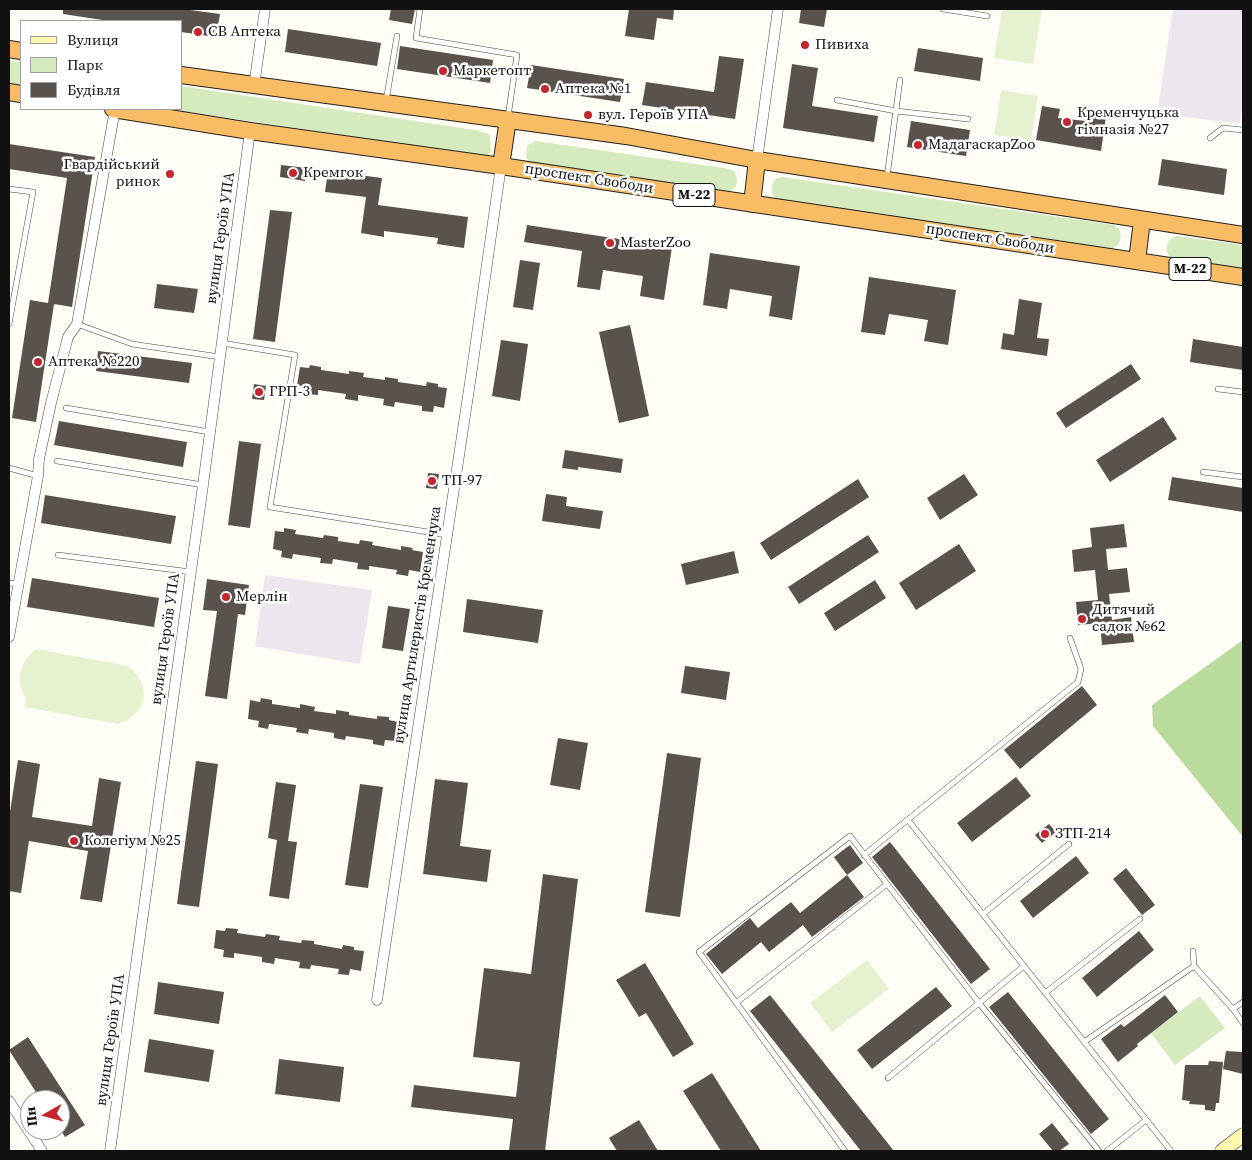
<!DOCTYPE html>
<html>
<head>
<meta charset="utf-8">
<style>
	body { margin:0 }
	#map { position:relative; width:1252px; height:1160px; overflow:hidden; background:#fffdf5; font-family:"Source Serif 4",serif }
	canvas { display:block }
	.frame { position:absolute; inset:0; border:10px solid #111; pointer-events:none }
	.legend { position:absolute; left:20px; top:20px; width:162px; height:90px; box-sizing:border-box; background:#fff; border:1px solid #a0a0a0; margin:0; padding:6px 9px; list-style:none; font-size:15px; color:#111 }
	.legend li { display:flex; align-items:center; gap:10px; height:25px }
	.legend b { width:25px; border:1px solid #a0a0a0 }
	.north { position:absolute; left:20px; top:1090px; width:50px; height:50px; box-sizing:border-box; background:#fff; border:1px solid #a0a0a0; border-radius:50%; rotate:263deg; font-size:14px; font-weight:700; line-height:20px; text-align:center; color:#111 }
	.north::after { content:''; display:block; margin:auto; width:18px; height:22px; background:#c4262e; clip-path:polygon(50% 0,100% 100%,50% 72%,0 100%) }
</style>
</head>
<body>
<div id="map">
<canvas width="1252" height="1160"></canvas>
<div class="frame"></div>
<ul class="legend">
<li><b style="height:6px;background:#fff6b0"></b>Вулиця</li>
<li><b style="height:14px;background:#d5ebbd"></b>Парк</li>
<li><b style="height:14px;background:#5a524d"></b>Будівля</li>
</ul>
<div class="north">Пн</div>
</div>
<script>
const g = document.querySelector('canvas').getContext('2d');
g.lineJoin = 'round';
function fill(path, color) {
  g.fillStyle = color;
  g.fill(path, 'evenodd');
}
function strokePath(path, color, width, dash) {
  g.strokeStyle = color;
  g.lineWidth = width;
  g.lineCap = dash ? 'butt' : 'round';
  g.setLineDash(dash || []);
  g.stroke(path);
}
function drawText(font, color, halo, rows, align = 'center') {
  g.font = font + ' "Source Serif 4",serif';
  g.lineWidth = 5;
  g.setLineDash([]);
  g.textBaseline = 'middle';
  g.strokeStyle = halo;
  g.fillStyle = color;
  for (const [text, x, y, turn = 0] of rows) {
    g.save();
    g.translate(x, y);
    g.rotate((+turn || 0) * Math.PI / 180);
    g.textAlign = isNaN(turn) ? turn : align;
    if (halo) g.strokeText(text, 0, 0);
    g.fillText(text, 0, 0);
    g.restore();
  }
}
const industrial = new Path2D(`
	M1173,9H1243V100L1240,124L1157,113Z
	M265,575L372,590L360,664L255,646Z`);
const green = new Path2D(`
	M9,61L21,62V87L9,85Z
	M181,86L475,130L487,133L490,136L491,150L489,155L484,156L168,109H181Z
	M536,141L724,168L733,170C739,178 739,188 728,192L529,162L526,157L527,146Z
	M782,177L1114,225L1120,230C1122,241 1119,248 1108,249L776,199L772,194V184L777,178Z
	M1177,236L1243,245V270L1173,259C1162,253 1166,239 1177,236Z
	M1200,996L1225,1028L1175,1065L1151,1033Z`);
const forest = new Path2D(`
	M1243,640V837L1153,726L1152,705Z`);
const pitch = new Path2D(`
	M1002,9H1042L1033,64L994,58Z
	M1001,90L1038,96L1031,140L994,135Z
	M36,649L128,666C153,685 148,714 118,724L25,707C27,696 24,697 21,688C17,672 24,659 36,649Z
	M867,960L889,989L832,1032L810,1003Z`);
const building = new Path2D(`
	M63,9H183L220,14L216,37L181,32V21H109L63,14Z
	M391,9H415L412,24L389,20Z
	M629,9H674L673,20L657,18L654,40L625,36Z
	M801,9H827L824,27L799,23Z
	M288,29L381,43L377,66L285,52Z
	M400,46L493,60L490,83L397,69Z
	M918,48L983,58L980,81L914,71Z
	M719,56L744,59L735,119L642,105L646,82L714,92Z
	M792,64L818,68L812,106L878,116L874,142L783,128Z
	M531,65L624,79L620,102L527,88Z
	M1042,106L1060,109L1058,118L1086,121L1088,112L1106,116L1101,151L1036,140Z
	M911,121L970,130L966,156L907,147Z
	M9,144L95,157L72,307L48,303L67,178L9,169Z
	M1162,159L1227,169L1224,195L1158,185Z
	M281,165L307,168L305,181L280,177Z
	M328,171L382,178L378,205L468,217L464,248L437,244L438,238L384,231V237L361,233L366,197L325,192Z
	M270,210L292,212L275,342L253,339Z
	M527,225L672,247L664,300L640,296L643,276L603,270L600,290L577,287L582,251L524,242Z
	M710,253L800,266L792,320L769,316L772,296L730,289L727,309L703,305Z
	M520,260L540,263L533,310L513,307Z
	M869,277L956,290L948,345L924,341L928,320L889,314L885,335L861,332Z
	M157,284L198,289L194,313L154,308Z
	M1019,299L1042,303L1037,338L1049,339L1047,356L1001,349L1003,333L1014,335Z
	M30,300L54,304L36,422L12,418Z
	M630,325L649,416L619,423L599,332Z
	M1193,339L1243,347V370L1190,362Z
	M501,340L528,344L520,401L492,396Z
	M98,351L192,363L189,383L96,371Z
	M1131,364L1141,379L1066,428L1056,413Z
	M310,365L321,367V370L349,374V371L364,373L363,377L385,380V377L398,379V382L426,386L427,382L438,384V387L447,388L444,408L434,406L433,412L422,411V406L395,402L394,407L383,405L384,399L358,395V401L345,399L346,394L318,390V395L307,394L308,387L297,385L300,367L309,368Z
	M254,384L266,386L264,400L252,399Z
	M1163,417L1177,439L1110,482L1096,460Z
	M59,421L187,442L183,467L54,445Z
	M239,441L261,444L250,528L228,525Z
	M565,450L623,459L621,473L578,467V470L562,468Z
	M428,473L439,474L437,489L426,488Z
	M964,474L978,495L940,520L927,498Z
	M1172,477L1243,488V512L1168,500Z
	M858,479L869,497L771,560L760,543Z
	M546,494L567,497L566,506L603,511L600,529L542,521Z
	M45,495L176,516L171,544L41,523Z
	M1124,524L1127,547L1106,549L1108,570L1127,568L1130,592L1109,594L1112,620L1131,617L1134,642L1102,645L1100,623L1078,625L1076,602L1098,600L1095,570L1074,572L1072,550L1092,547L1090,528Z
	M284,528L296,530L295,534L323,538L324,535L338,537V541L359,544L360,540L373,542L372,545L401,550V546L413,548L412,550L423,552L420,572L409,570L408,576L396,574L397,570L369,566V570L357,569L358,563L333,559L332,564L320,563L321,558L293,554L292,559L281,557L282,551L273,549L275,531L284,532Z
	M868,535L879,552L799,604L788,587Z
	M959,544L976,571L916,610L899,583Z
	M734,551L739,573L686,585L681,564Z
	M32,578L159,598L154,627L27,607Z
	M207,579L249,585L245,615L238,614L227,699L205,696L217,611L203,610Z
	M875,580L886,598L835,631L824,613Z
	M467,599L543,610L538,643L463,632Z
	M388,606L410,609L403,651L382,648Z
	M685,666L730,672L726,700L681,693Z
	M1082,686L1097,705L1020,769L1004,750Z
	M261,698L272,700V704L300,708V704L315,707L314,711L336,714V710L349,712V715L377,719V716L389,717V720L398,722L395,741L385,740L384,746L373,744V740L346,736L345,740L334,738V733L309,729L308,734L296,732L297,728L269,724L268,729L258,727L259,721L248,719L250,700L260,702Z
	M558,738L588,743L580,790L550,785Z
	M667,753L701,758L680,917L645,912Z
	M18,760L40,764L32,817L92,826L99,778L121,782L102,902L80,899L88,851L29,841L21,893L9,891V818Z
	M196,761L218,764L199,907L177,904Z
	M1016,777L1031,796L972,842L957,823Z
	M435,779L468,783L460,846L491,850L487,882L423,874Z
	M276,782L296,785L288,841L297,842L289,899L269,896L277,840L268,838Z
	M360,784L383,787L368,888L345,885Z
	M1049,824L1056,832L1042,843L1035,835Z
	M890,842L990,969L971,984L872,857Z
	M850,845L863,863L847,875L834,857Z
	M1076,856L1089,873L1033,918L1020,901Z
	M1126,868L1155,905L1142,915L1113,879Z
	M543,874L578,879L545,1151H521L509,1150L513,1119L411,1107L414,1085L516,1097L520,1062L473,1057L484,968L531,974Z
	M847,875L864,897L812,937L803,925L769,952L761,942L722,974L706,954L750,918L758,928L791,902L800,913Z
	M226,928L238,929L237,933L265,937L266,934L280,936L279,940L301,943L302,940L314,941V944L342,949L343,945L354,947V950L364,951L361,971L350,969L349,975L338,974L339,969L311,965L310,969L299,968L300,962L275,958L274,964L262,962V957L234,953V958L223,957L224,950L214,948L216,930L225,931Z
	M1139,931L1154,950L1097,997L1082,978Z
	M645,963L694,1044L673,1057L646,1013L639,1017L616,980Z
	M158,982L224,992L219,1024L154,1014Z
	M936,987L952,1006L872,1069L857,1050Z
	M1008,992L1109,1119L1091,1134L989,1007Z
	M770,995L894,1151H861L750,1011Z
	M1165,995L1178,1012L1137,1044L1138,1046L1118,1062L1101,1039L1121,1024L1124,1027Z
	M28,1037L85,1125L65,1137L60,1129V1100H41L9,1050Z
	M149,1039L214,1050L209,1082L144,1072Z
	M1226,1051L1243,1052V1074L1223,1069Z
	M279,1059L344,1067L340,1102L275,1094Z
	M1209,1061L1223,1062L1219,1103H1216L1215,1111L1205,1110V1105L1189,1104L1190,1101L1182,1100L1185,1065H1208Z
	M712,1073L761,1151H721L683,1091Z
	M639,1120L658,1151H617L609,1138Z
	M1052,1123L1069,1144L1059,1151H1053L1039,1134Z`);
const service = new Path2D(`
	M420,9L416,38L517,55L508,117
	M943,9L987,16
	M837,100L896,111L968,119
	M386,101L397,36
	M1210,138L1223,128L1243,130
	M887,177L900,80
	M9,189L33,192L9,324
	M77,324L132,344L220,357
	M222,343L295,355L270,507L447,535
	M1218,389L1243,392
	M66,408L210,432
	M57,461L203,485
	M9,468L38,476
	M1203,472L1243,477
	M58,555L191,572
	M9,583L18,584
	M908,820L1171,1151
	M864,855L1078,682L1081,669L1070,638
	M983,914L1069,844
	M1194,966L1233,1009
	M1045,993L1140,919
	M1243,1002L1233,1009L1243,1023
	M736,1003L887,884
	M1084,1042L1194,966L1193,951
	M888,1078L979,1003L1099,1151
	M845,1151L699,952L850,836L979,1003L1024,966
	M1107,1151L1146,1120`);
const minor = new Path2D(`
	M254,86L265,9
	M757,160L778,9
	M9,637L38,476L39,459L51,403L68,337L77,324L115,109
	M377,1000L471,376L501,166
	M9,1101L42,1151
	M110,1151L203,485L250,131`);
const secondary = new Path2D(`
	M1222,1151L1243,1135`);
const trunk = new Path2D(`
	M9,49L21,51
	M181,75L626,136L757,160L1243,235
	M9,92L21,94
	M113,109L250,131L501,166L1243,277
	M501,166L508,119
	M752,204L757,160
	M1137,261L1142,220`);
const markers = [
	[198,32,5,"#c4262e"],
	[805,45,5,"#c4262e"],
	[443,71,5,"#c4262e"],
	[545,89,5,"#c4262e"],
	[588,115,5,"#c4262e"],
	[1067,122,5,"#c4262e"],
	[918,145,5,"#c4262e"],
	[293,173,5,"#c4262e"],
	[170,174,5,"#c4262e"],
	[610,243,5,"#c4262e"],
	[38,362,5,"#c4262e"],
	[259,392,5,"#c4262e"],
	[432,481,5,"#c4262e"],
	[226,597,5,"#c4262e"],
	[1082,619,5,"#c4262e"],
	[1045,834,5,"#c4262e"],
	[74,841,5,"#c4262e"]
];
const shields = [
	[694,195,42],
	[1190,269,42]
];
const shieldNames = [
	["М-22",694,195],
	["М-22",1190,269]
];
const poiNames = [
	["СВ Аптека",208,32],
	["Пивиха",815,45],
	["Маркетопт",453,71],
	["Аптека №1",555,89],
	["Кременчуцька",1077,113],
	["гімназія №27",1077,130],
	["вул. Героїв УПА",598,115],
	["МадагаскарZoo",928,145],
	["Гвардійський",160,165,"right"],
	["ринок",160,182,"right"],
	["Кремгок",303,173],
	["MasterZoo",620,243],
	["Аптека №220",48,362],
	["ГРП-3",269,392],
	["ТП-97",442,481],
	["Мерлін",236,597],
	["Дитячий",1092,610],
	["садок №62",1092,627],
	["ЗТП-214",1055,834],
	["Колегіум №25",84,841]
];
const streetNames = [
	["проспект Свободи",589,179,9],
	["вулиця Героїв УПА",221,238,-82],
	["проспект Свободи",990,239,9],
	["вулиця Артилеристів Кременчука",418,625,-81],
	["вулиця Героїв УПА",166,639,-82],
	["вулиця Героїв УПА",111,1040,-82]
];
fill(industrial, '#eee6ef');
fill(green, '#d5ebbd');
fill(forest, '#b9dc9c');
fill(pitch, '#e6f2cf');
fill(building, '#5a524d');
strokePath(service, '#444', 6);
strokePath(minor, '#444', 11);
strokePath(secondary, '#333', 15);
strokePath(trunk, '#222', 18);
strokePath(service, '#fff', 5);
strokePath(minor, '#fff', 10);
strokePath(secondary, '#fff6b0', 14);
strokePath(trunk, '#f7bc64', 16);
for (const [x, y, r, color] of markers) {
  const dot = new Path2D();
  dot.arc(x, y, r, 0, 2 * Math.PI);
  g.fillStyle = color;
  g.fill(dot);
  strokePath(dot, '#fff', 2);
}
for (const [x, y, w] of shields) {
  const box = new Path2D();
  box.roundRect(x - w / 2, y - 11.5, w, 23, 4);
  g.fillStyle = '#fff';
  g.fill(box);
  strokePath(box, '#111', 1);
}
drawText('bold 14px', '#111', null, shieldNames);
drawText('15px', '#111', '#fff', poiNames, 'left');
drawText('15px', '#111', '#fff', streetNames);
</script>
</body>
</html>
